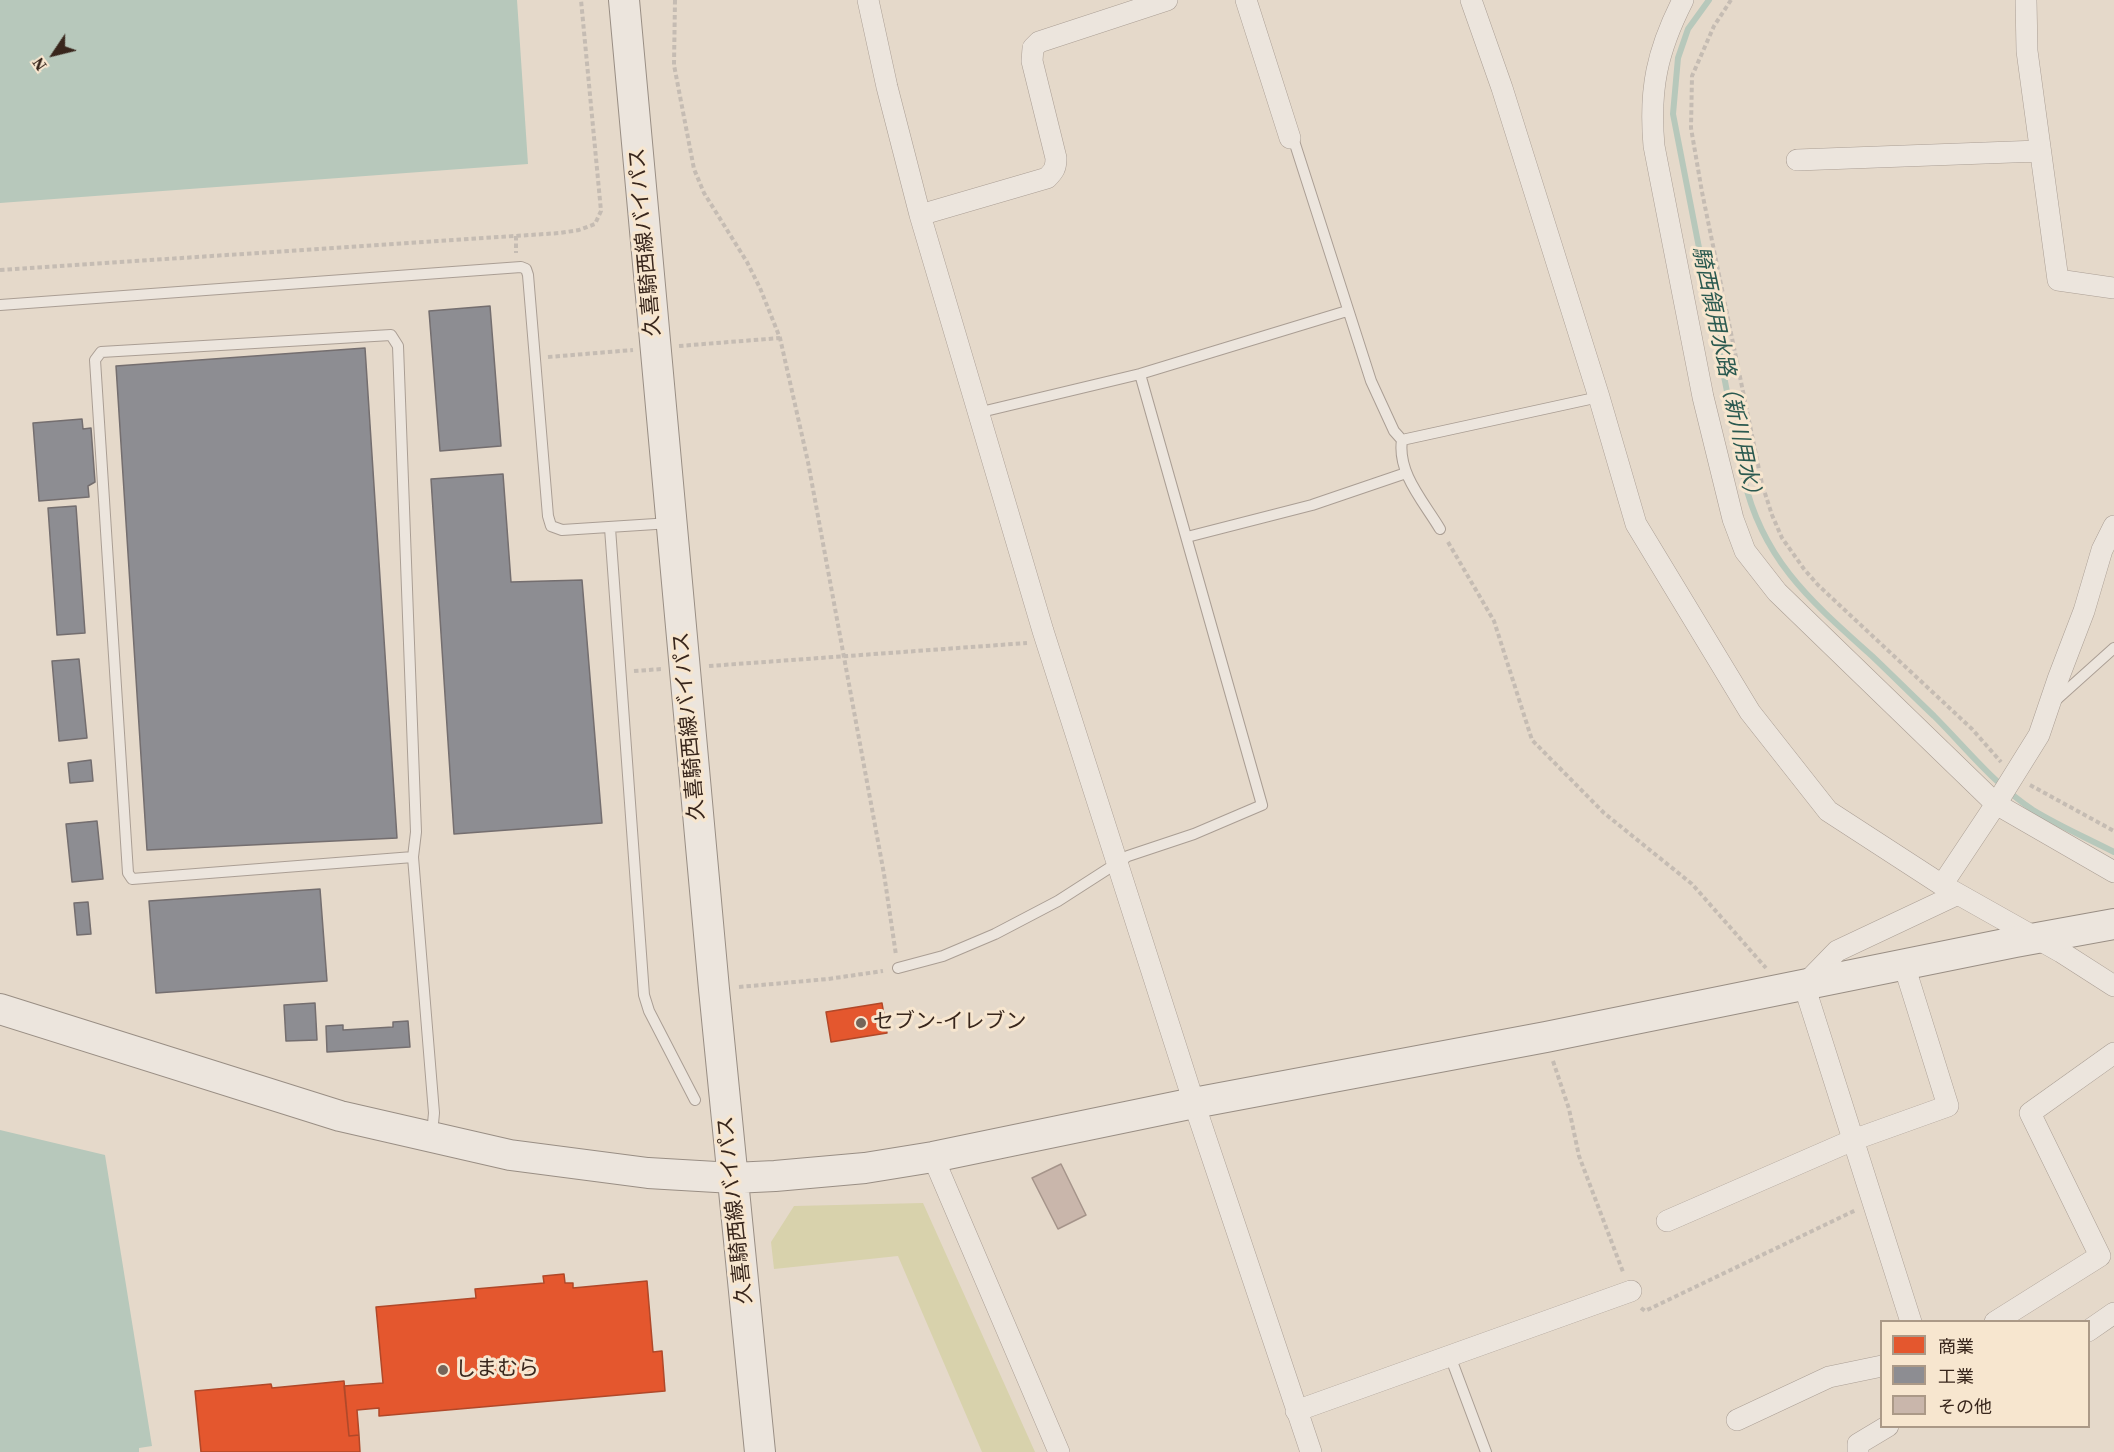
<!DOCTYPE html>
<html>
<head>
<meta charset="utf-8">
<style>
	body { margin:0 }
	#map { position:relative; width:2114px; height:1452px; overflow:hidden; background:#e5d9ca; font-family:"Source Serif 4","Noto Sans JP",serif }
	canvas { display:block }
	.legend { position:absolute; left:1880px; top:1320px; width:210px; height:108px; box-sizing:border-box; background:#f7e6cf; border:2px solid #ab9987; margin:0; padding:8px 10px; list-style:none; font-size:18px; color:#38261c }
	.legend li { display:flex; align-items:center; gap:12px; height:30px }
	.legend b { width:30px; border:2px solid #ab9987 }
	.north { position:absolute; left:24px; top:24px; width:60px; height:60px; -webkit-text-stroke:4px #f7e6cf; paint-order:stroke; rotate:235deg; font-size:16px; font-weight:700; line-height:24px; text-align:center; color:#38261c }
	.north::after { content:''; display:block; margin:auto; width:21px; height:27px; background:#38261c; clip-path:polygon(50% 0,100% 100%,50% 72%,0 100%) }
</style>
</head>
<body>
<div id="map">
<canvas width="2114" height="1452"></canvas>
<ul class="legend">
<li><b style="height:16px;background:#e4572e"></b>商業</li>
<li><b style="height:16px;background:#8d8d92"></b>工業</li>
<li><b style="height:16px;background:#c9b6ab"></b>その他</li>
</ul>
<div class="north">N</div>
</div>
<script>
const g = document.querySelector('canvas').getContext('2d');
g.lineJoin = 'round';
function fill(path, color) {
  g.fillStyle = color;
  g.fill(path, 'evenodd');
}
function strokePath(path, color, width, dash) {
  g.strokeStyle = color;
  g.lineWidth = width;
  g.lineCap = dash ? 'butt' : 'round';
  g.setLineDash(dash || []);
  g.stroke(path);
}
function drawText(font, color, halo, rows, align = 'center') {
  g.font = font + ' "Source Serif 4","Noto Sans JP",serif';
  g.lineWidth = 6;
  g.setLineDash([]);
  g.textBaseline = 'middle';
  g.strokeStyle = halo;
  g.fillStyle = color;
  for (const [text, x, y, turn = 0] of rows) {
    g.save();
    g.translate(x, y);
    g.rotate((+turn || 0) * Math.PI / 180);
    g.textAlign = isNaN(turn) ? turn : align;
    if (halo) g.strokeText(text, 0, 0);
    g.fillText(text, 0, 0);
    g.restore();
  }
}
const green = new Path2D(`
	M923,1203L1035,1452H982L898,1256L774,1269L771,1242L794,1206Z`);
const water = new Path2D(`
	M0,0H517L528,164L0,203Z
	M0,1130L105,1155L152,1446L139,1448V1452H0Z`);
const shops = new Path2D(`
	M882,1003L887,1033L831,1042L826,1012Z
	M564,1274L565,1283H573V1288L647,1281L653,1352L662,1351L665,1391L379,1416V1408L357,1410L359,1435L349,1436L344,1386L383,1383L376,1307L476,1298L475,1289L544,1283L543,1276Z
	M344,1381L349,1436L359,1435L360,1452H201L195,1391L271,1384L272,1388Z`);
const industry = new Path2D(`
	M490,306L501,446L440,451L429,311Z
	M365,348L397,838L147,850L116,366Z
	M82,419L83,429L91,428L95,482L88,486L89,497L39,501L33,423Z
	M503,474L511,582L582,580L602,823L454,834L431,479Z
	M76,506L85,633L57,635L48,508Z
	M79,659L87,738L59,741L52,661Z
	M91,760L93,781L70,783L68,763Z
	M97,821L103,879L72,882L66,824Z
	M320,889L327,981L156,993L149,901Z
	M88,902L91,934L77,935L74,903Z
	M315,1003L317,1040L286,1041L284,1005Z
	M408,1021L410,1047L327,1052L326,1026L343,1025V1030L393,1027V1022Z`);
const stream = new Path2D(`
	M1709,0L1688,29L1678,58L1673,114L1744,479C1763,561 1812,602 1872,656C1893,676 1913,696 1934,716C1966,748 1995,785 2033,810C2059,826 2087,838 2114,852`);
const building = new Path2D(`
	M1061,1164L1086,1215L1058,1229L1032,1178Z`);
const path = new Path2D(`
	M675,0L674,65L694,169L704,193L747,262L760,288L780,338L808,462L884,874L896,955
	M1731,0L1714,26L1692,76L1691,128L1702,192L1762,484L1772,515L1782,538L1804,569L1818,585L1972,729L2001,762
	M516,236V253
	M0,270L560,233L579,230L595,224L601,211L581,0
	M679,346L780,338
	M548,357L633,350
	M1448,542L1494,621L1532,740L1604,813L1692,884L1766,968
	M709,666L1027,643
	M634,671L662,669
	M2030,785L2114,831
	M739,987L828,979L883,971
	M1553,1061L1569,1109L1579,1156L1623,1272
	M1641,1308L1645,1311L1856,1210`);
const lane = new Path2D(`
	M1290,138L1295,144L1371,381L1394,431L1402,440C1397,473 1424,502 1440,529
	M0,305L521,267L526,269L528,275L548,516L551,526L562,530L671,523
	M977,413L1140,374L1347,311
	M1402,440L1599,397
	M610,528L644,995L649,1011L695,1100
	M1187,537L1312,505L1406,473
	M2056,700L2114,648
	M413,857L132,879L128,873L95,360L101,352L391,335L398,346L416,832L413,857L434,1113L432,1134
	M898,968L943,956L995,934L1058,901L1128,856L1194,834L1262,805L1140,374
	M1450,1356L1486,1452`);
const street = new Path2D(`
	M868,0L887,87L920,215L1043,631L1194,1103L1311,1452
	M1246,0L1290,138
	M1471,0L1502,88L1599,397L1636,524L1750,712L1828,811L1942,885L2061,952L2114,986
	M1683,0C1657,51 1649,89 1654,146L1703,397L1733,519L1745,551L1777,592L1996,804L2114,872
	M2026,0L2027,51L2058,280L2114,288
	M1797,160L2039,151
	M920,215L1047,178C1054,171 1056,168 1056,158L1032,61L1033,48L1039,42L1167,0
	M1942,885L1996,804L2039,735L2058,679L2084,611L2102,550L2114,526
	M933,1157L1059,1452
	M1667,1221L1853,1140L1948,1106L1904,965
	M1911,1322L1804,985L1837,951L1958,894
	M1995,1322L2100,1256L2030,1113L2114,1053
	M2088,1331L2114,1313
	M1296,1411L1631,1291
	M1737,1420L1829,1377L1882,1366
	M1858,1452V1444L1888,1426`);
const secondary = new Path2D(`
	M624,0L714,989L760,1452
	M0,1009L340,1116L510,1155L648,1173L733,1178L775,1176L865,1168L933,1157L1194,1103L1546,1037L2015,942L2114,924`);
const markers = [
	[861,1023,6,"#756559"],
	[443,1370,6,"#756559"]
];
const streetNames = [
	["久喜騎西線バイパス",646,242,-95],
	["久喜騎西線バイパス",690,726,-95],
	["久喜騎西線バイパス",736,1210,-96]
];
const poiNames = [
	["セブン-イレブン",873,1023],
	["しまむら",455,1370]
];
const waterNames = [
	["騎西領用水路（新川用水）",1726,376,78]
];
fill(green, '#d8d2ac');
fill(water, '#b7c8bb');
fill(shops, '#e4572e');
strokePath(shops, '#b04829', 1.5);
fill(industry, '#8d8d92');
strokePath(industry, '#746e6f', 1.5);
strokePath(stream, '#b7c8bb', 6);
fill(building, '#c9b6ab');
strokePath(building, '#a5948a', 1.5);
strokePath(lane, '#aa9e94', 12);
strokePath(street, '#aa9e94', 22);
strokePath(secondary, '#998e84', 32);
strokePath(path, '#c5bcb3', 4, [4.5, 3]);
strokePath(lane, '#ece5dd', 10);
strokePath(street, '#ece5dd', 21);
strokePath(secondary, '#ece5dd', 30);
for (const [x, y, r, color] of markers) {
  const dot = new Path2D();
  dot.arc(x, y, r, 0, 2 * Math.PI);
  g.fillStyle = color;
  g.fill(dot);
  strokePath(dot, '#f7e6cf', 2);
}
drawText('21px', '#38261c', '#f7e6cf', streetNames);
drawText('21px', '#38261c', '#f7e6cf', poiNames, 'left');
drawText('italic 22px', '#2a594f', '#f7e6cf', waterNames);
</script>
</body>
</html>
